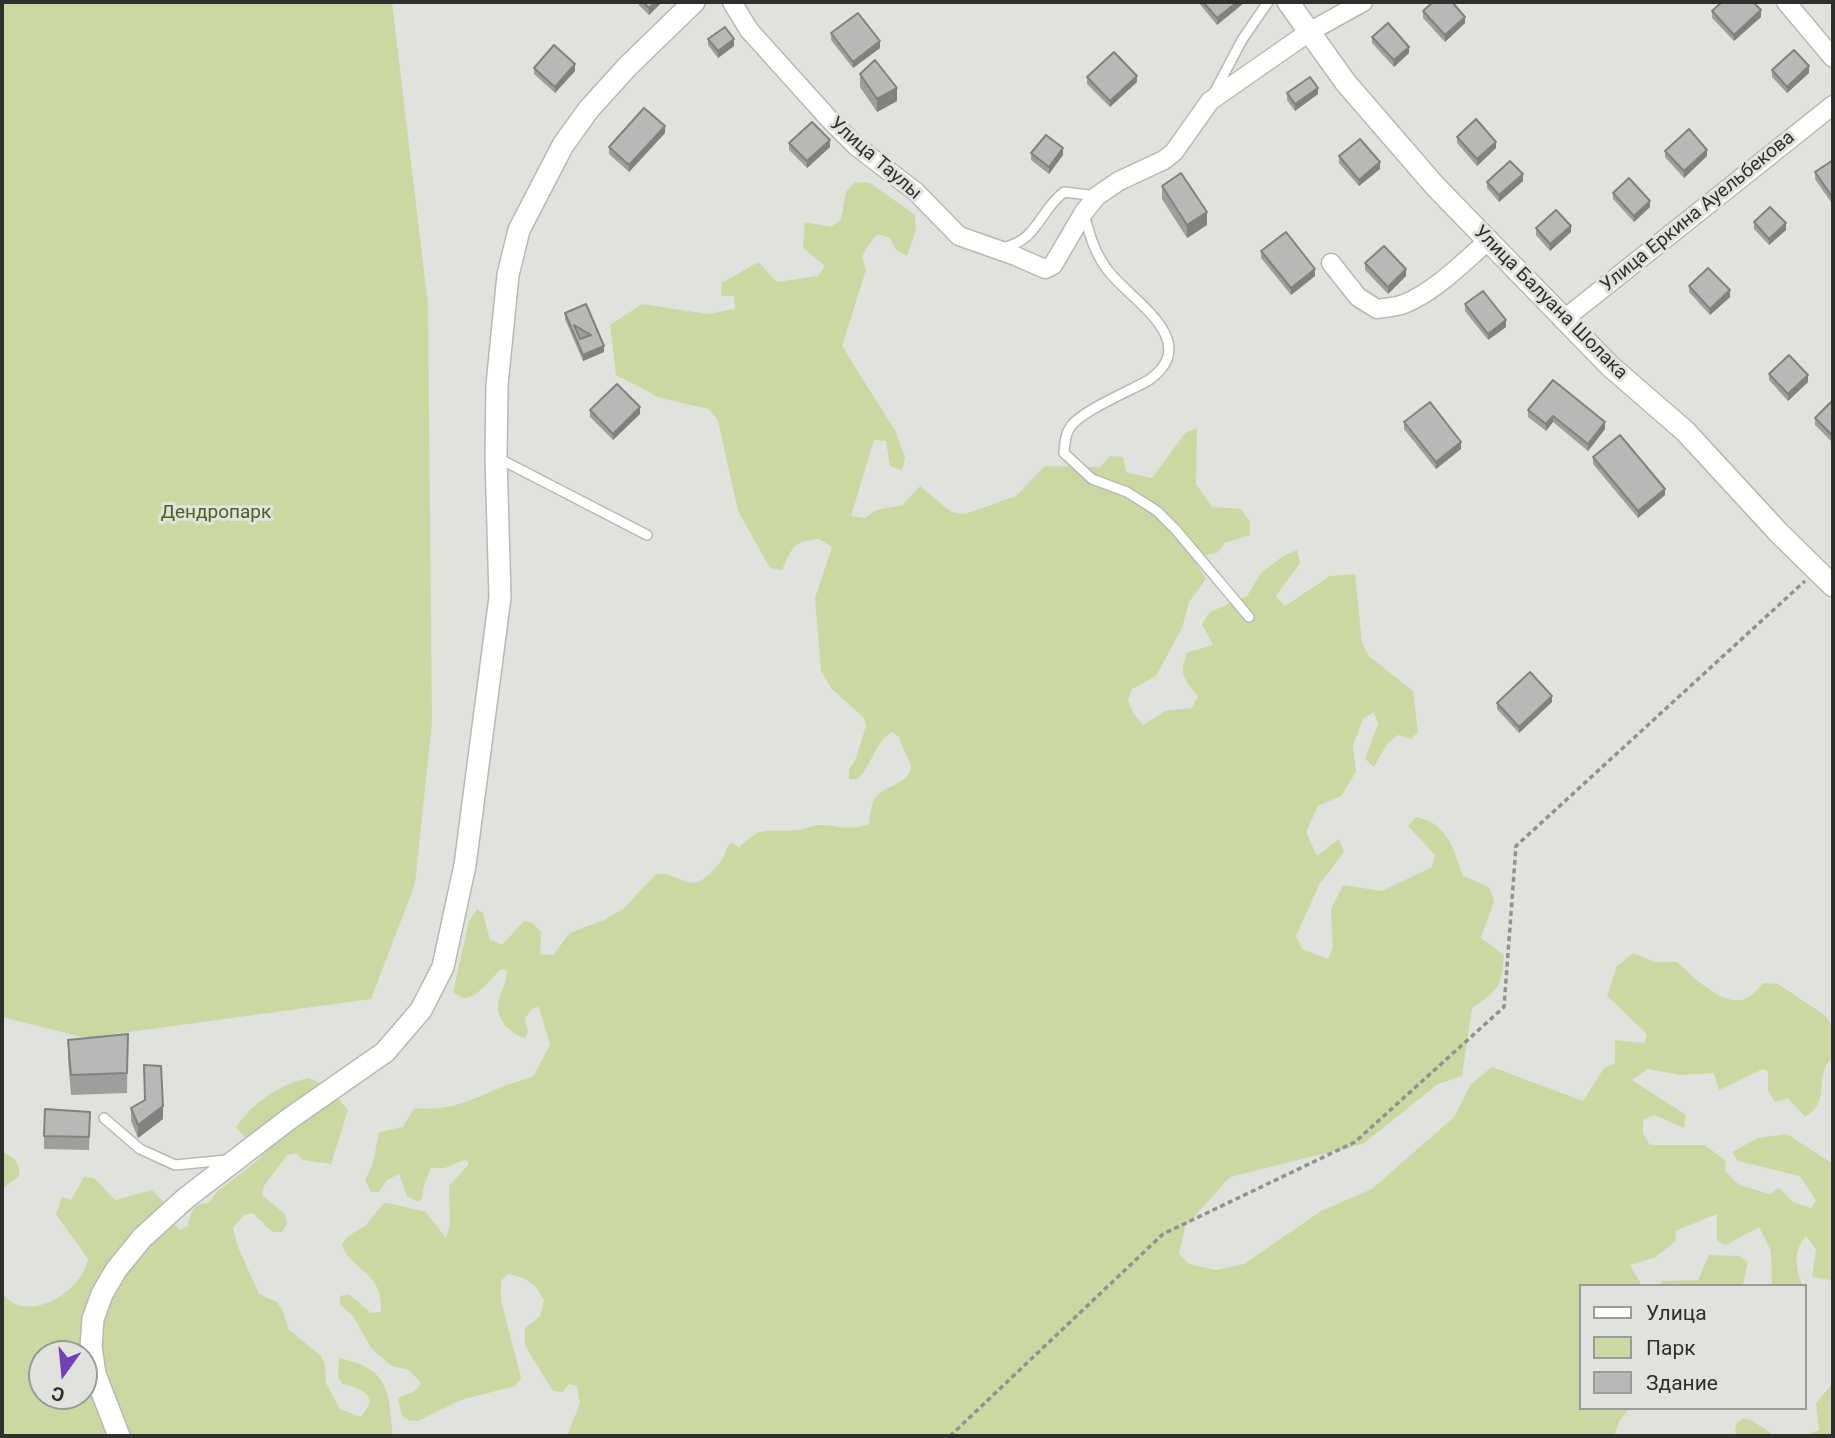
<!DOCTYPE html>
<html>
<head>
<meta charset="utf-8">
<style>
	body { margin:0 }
	#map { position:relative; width:1835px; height:1438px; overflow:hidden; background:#e1e2de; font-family:Roboto,sans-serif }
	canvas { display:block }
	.frame { position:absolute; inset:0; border:4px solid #2f302e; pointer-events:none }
	.legend { position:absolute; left:1579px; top:1284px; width:228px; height:126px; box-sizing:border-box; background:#e1e2de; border:2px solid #9a9b98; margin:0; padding:9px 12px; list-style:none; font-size:21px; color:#2f302e }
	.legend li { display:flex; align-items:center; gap:14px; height:35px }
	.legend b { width:35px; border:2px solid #9a9b98 }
	.north { position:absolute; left:28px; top:1340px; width:70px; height:70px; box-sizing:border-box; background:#e1e2de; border:2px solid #9a9b98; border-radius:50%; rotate:195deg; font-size:19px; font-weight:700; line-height:28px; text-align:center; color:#2f302e }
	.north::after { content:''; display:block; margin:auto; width:24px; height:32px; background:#6f40b7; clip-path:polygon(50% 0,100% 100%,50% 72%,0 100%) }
</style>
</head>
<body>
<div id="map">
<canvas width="1835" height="1438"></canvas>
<div class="frame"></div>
<ul class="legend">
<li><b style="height:9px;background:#fff"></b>Улица</li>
<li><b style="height:19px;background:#ccd8a1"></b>Парк</li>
<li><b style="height:19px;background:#b8b9b6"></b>Здание</li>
</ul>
<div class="north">С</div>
</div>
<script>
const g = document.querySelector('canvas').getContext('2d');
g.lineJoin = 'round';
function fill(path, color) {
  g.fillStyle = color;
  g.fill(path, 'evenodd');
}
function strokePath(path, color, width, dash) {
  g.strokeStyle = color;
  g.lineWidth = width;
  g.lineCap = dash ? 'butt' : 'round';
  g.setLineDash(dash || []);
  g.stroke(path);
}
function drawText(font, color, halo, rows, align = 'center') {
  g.font = font + ' Roboto,sans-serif';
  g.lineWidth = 6;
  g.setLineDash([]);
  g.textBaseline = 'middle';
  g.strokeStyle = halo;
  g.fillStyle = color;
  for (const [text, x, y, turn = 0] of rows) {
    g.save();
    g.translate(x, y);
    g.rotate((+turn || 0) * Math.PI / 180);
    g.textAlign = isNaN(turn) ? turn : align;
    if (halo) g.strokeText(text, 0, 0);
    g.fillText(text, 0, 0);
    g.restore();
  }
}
const green = new Path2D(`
	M2,2H392L428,305L432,722L415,884L371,999L85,1038L2,1017Z
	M855,182L870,183L915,215L916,230L907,256L896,250L890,238L878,234L868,245L862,257L866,270L842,346L896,432L905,458L902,471L890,466L886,441L874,440L851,516L865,518L876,510L903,505L920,486L951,512L965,514L1016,496L1045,466L1100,467L1110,456L1123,457L1126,472L1152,478L1185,433L1197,428L1196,484L1212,507L1241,509L1250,522V535L1225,543L1217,553L1192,557L1206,579L1189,602L1182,628L1156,676L1132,689L1128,701L1134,714L1143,725L1165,711L1192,708L1198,696C1185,679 1177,674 1188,652L1213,645L1202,624L1210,612L1247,596L1261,573L1283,556L1297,550L1300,563L1276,596L1285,606L1330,576L1355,574L1362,643L1369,656L1413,691L1418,732L1411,739L1398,735L1387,744L1374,767L1365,759L1378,724L1374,712L1363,719L1353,746L1356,772L1341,796L1318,806L1306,832L1317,856L1339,839L1344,852L1319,885L1296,936L1302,949L1328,959L1333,948L1331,909L1343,885L1382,891L1432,867L1435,855L1408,826L1416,817C1447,822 1454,850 1463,876L1489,887L1494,901L1481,938L1504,955C1502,986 1497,992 1472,1008L1462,1076L1438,1084L1363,1144L1230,1177L1185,1227L1179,1254L1189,1264L1216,1270L1244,1264L1321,1211L1372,1189L1454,1117L1471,1084L1492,1067L1583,1101L1604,1068L1615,1063V1040L1644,1043L1647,1034L1607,996L1617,966L1633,953L1655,962H1677C1693,976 1723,1009 1747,998C1753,995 1759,988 1763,983L1778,984L1826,1016L1833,1029V1057C1831,1060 1827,1063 1826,1066C1817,1084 1829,1102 1805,1117L1788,1098L1775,1102L1768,1091V1072L1763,1069L1719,1090L1714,1073L1680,1075L1648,1069L1632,1080L1686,1115L1684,1128L1654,1115L1643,1120V1133L1650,1145H1705L1726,1161L1725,1171L1739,1185L1770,1194L1779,1188L1793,1202L1811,1208L1816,1201L1800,1176L1738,1161L1732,1152L1758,1138L1787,1134L1833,1164V1285L1830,1280L1812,1277L1816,1249L1806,1236C1793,1250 1795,1270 1803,1286H1772L1771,1251L1759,1227L1726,1245L1717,1241V1214L1675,1231L1676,1241L1654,1258L1630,1265L1640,1282V1286H1581V1408H1630L1620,1420L1614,1436H567L580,1403L577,1386L569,1384L563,1392L553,1391L525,1346V1328L540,1316L544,1300C534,1282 528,1278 508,1274L501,1281V1300L521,1378L515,1386L461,1400L418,1421H410L402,1416L398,1398L415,1391L421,1383L409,1370L392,1366L371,1348L353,1316L340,1305V1296L349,1294L371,1313L381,1312C384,1270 348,1270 342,1244L348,1236L365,1226L384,1203H388L426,1212L446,1238L450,1225L449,1186L468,1165V1161L464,1160L445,1168H431L424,1185L422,1199L418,1202L407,1196L399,1174L387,1180L379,1192H371L365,1180L373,1163L379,1132L403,1127L414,1108C462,1114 488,1087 533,1077L550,1045L539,1007L533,1008L525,1018L528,1031L525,1038C511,1034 496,1020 498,1004C500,992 507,983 507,970L501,969C493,977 475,1000 464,998C460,997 456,994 453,992L469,921L477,909L483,913L490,940L502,945L524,921L532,923L541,932L540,954L553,955L570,933L604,920L623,909L656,874C670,870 687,888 700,881C707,878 721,863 724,856C727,850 725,848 732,842L739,848C761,823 769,833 799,830C806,829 813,825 820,825C843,825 843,832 869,824C870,816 871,804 875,798C884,785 910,784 911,767C911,764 901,744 899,737L892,732C875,742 872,765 858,779H849V769L855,761L866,726L864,718L831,688L821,671L815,598L832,547L819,539C793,541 792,548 782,570L770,568L738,511L718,421L709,409L660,398L616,375L610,325L642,304L708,314L735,309L734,296H721L722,283L758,262L777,282L818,276L825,266L803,248L805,222L831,227L841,219L846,192Z
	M308,1078L327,1086L348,1110L331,1164L303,1160L296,1153L287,1155L264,1186L262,1195L285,1214L287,1224L282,1232H272L253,1213L244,1215L233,1228L238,1247L259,1294L277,1302L283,1311L289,1330L320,1355L325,1364L326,1383L340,1409L360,1417C382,1397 361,1388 342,1384L338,1376L339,1358C391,1369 388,1391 393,1436H2V1292C24,1327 83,1292 88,1259L56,1214L62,1197L71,1200L84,1177L94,1178L115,1200L152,1190L166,1204L173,1223L180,1230L188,1226C191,1212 192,1204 208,1203L219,1190L262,1157L236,1127C254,1102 278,1085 308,1078ZM42,1354H84V1396H42Z
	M2,1151C13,1158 21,1161 19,1176L2,1189Z
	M1709,1255L1739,1256L1748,1262L1744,1281L1741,1286H1659L1662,1281L1698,1280Z
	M1833,1383V1436H1804L1819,1430L1816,1403Z
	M1743,1418L1753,1421L1775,1436H1739L1735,1433L1736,1424Z`);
const path = new Path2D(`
	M950,1436L1163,1234L1355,1142L1504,1007L1516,846L1805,581`);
const service = new Path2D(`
	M1214,93L1242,40L1268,2
	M1084,214C1090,236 1095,255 1110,273C1135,303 1202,342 1149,380C1130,391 1083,410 1071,426C1065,434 1065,443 1064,453L1092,479L1127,492L1157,511L1176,530L1249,617
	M1002,248C1039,240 1038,212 1064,192L1097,196
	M496,457L647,535
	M104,1118L140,1149L175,1165L227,1160`);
const minor = new Path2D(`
	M732,2L749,30L830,120L856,146L916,192L959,236L1013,255L1045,269L1053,265L1084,212L1097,196L1119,181L1164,160L1174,152L1210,101L1309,32L1363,2
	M1786,2L1833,58
	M1331,263L1358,297L1377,309C1385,308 1395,307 1404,304C1436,291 1462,263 1488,241
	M1563,320L1833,105`);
const tertiary = new Path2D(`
	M1288,2L1346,83L1435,186L1610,366L1685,431L1779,533L1833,586
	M119,1436L95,1374L91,1347L93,1319L102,1294L116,1270L142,1238L186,1198L289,1119L385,1052L421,1010L443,967L465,865L500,597L496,457L497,385L508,275L519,230L563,145L589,109L628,66L694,2`);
const wall = new Path2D(`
	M636,2H662L649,15Z
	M1198,2H1245L1217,25Z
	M1423,11L1465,23L1445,42L1423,18Z
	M1712,11L1761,17L1734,41L1712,18Z
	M831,33L880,48L853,68L831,40Z
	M1372,37L1409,53L1394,67L1372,43Z
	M708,39L734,46L718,58L708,45Z
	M534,68L575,71L555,93L534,74Z
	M1772,70L1809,73L1787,93L1772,77Z
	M860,74L897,101L877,112L860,87Z
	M1087,77L1137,82L1110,107L1087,84Z
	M1287,93L1318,94L1295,111L1287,100Z
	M665,133L629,172L609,154V147Z
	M1457,137L1496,148L1477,166L1457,143Z
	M789,143L830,147L807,168L789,150Z
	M1665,151L1707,156L1684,178L1665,157Z
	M1031,153L1063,155L1049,174L1031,160Z
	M1339,156L1380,169L1359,186L1339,163Z
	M1833,160V205L1815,179V172Z
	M1523,181L1499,202L1487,188V182Z
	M1162,186L1207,225L1187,238L1162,199Z
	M1613,193L1650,207L1634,222L1613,199Z
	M1754,222L1786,230L1769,245L1754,229Z
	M1536,228L1571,232L1550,251L1536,235Z
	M1261,251L1315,276L1291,295L1261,258Z
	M1365,263L1406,276L1388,294L1365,270Z
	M1689,286L1730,297L1710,315L1689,292Z
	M586,304L604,352L583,361L565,319V313Z
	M1465,304L1506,327L1488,340L1465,311Z
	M1769,374L1808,382L1788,401L1769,380Z
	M1833,400V443L1815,425V418Z
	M590,410L640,414L613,440L590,417Z
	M1528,410L1605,429L1588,451L1553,422L1546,431L1528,417Z
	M1404,422L1461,449L1436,469L1404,429Z
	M1593,457L1665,495L1638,518L1593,464Z
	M1552,702L1519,733L1497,709V703Z
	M128,1034L127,1093L71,1095L68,1060V1040Z
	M131,1108L163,1119L138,1138L131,1121Z
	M90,1112L89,1150L44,1149V1136Z`);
const shadedWall = new Path2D(`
	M656,2H662L649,15V8Z
	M1237,2H1245L1217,25V18Z
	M1761,10V17L1734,41V35Z
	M1465,17V23L1445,42V35Z
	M734,39V46L718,58V51Z
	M880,41V48L853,68V62Z
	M1409,47V53L1394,67V60Z
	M575,64V71L555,93V87Z
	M1809,66V73L1787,93V87Z
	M1137,76V82L1110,107V101Z
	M897,88V101L877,112V99Z
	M1318,88V94L1295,111V104Z
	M665,126V133L629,172V165Z
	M830,140V147L807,168V161Z
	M1496,142V148L1477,166V159Z
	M1063,148V155L1049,174V167Z
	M1707,150V156L1684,178V171Z
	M1380,162V169L1359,186V180Z
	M1523,174V181L1499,202V195Z
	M1650,201V207L1634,222V216Z
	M1207,212V225L1187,238V225Z
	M1786,223V230L1769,245V239Z
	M1571,226V232L1550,251V244Z
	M1315,269V276L1291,295V288Z
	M1406,269V276L1388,294V287Z
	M1730,290V297L1710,315V309Z
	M1506,320V327L1488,340V334Z
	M604,346V352L583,361V355Z
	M1808,375V382L1788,401V394Z
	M640,407V414L613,440V434Z
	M1553,416V422L1546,431V424Z
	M1605,422V429L1588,451V444Z
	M1461,442V449L1436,469V462Z
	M1665,489V495L1638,518V511Z
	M1552,696V702L1519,733V727Z
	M163,1106V1119L138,1138V1125Z`);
const building = new Path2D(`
	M643,2H656L649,8Z
	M1203,2H1237L1217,18Z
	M1433,2H1452L1465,17L1445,35L1423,11Z
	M1722,2H1753L1761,10L1734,35L1712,11Z
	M858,13L880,41L853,62L831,33Z
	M1388,23L1409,47L1394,60L1372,37Z
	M725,27L734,39L718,51L708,39Z
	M554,45L575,64L555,87L534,68Z
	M1794,50L1809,66L1787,87L1772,70Z
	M1114,52L1137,76L1110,101L1087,77Z
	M875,60L897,88L877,99L860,74Z
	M1310,77L1318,88L1295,104L1287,93Z
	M644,108L665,126L629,165L609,147Z
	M1476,119L1496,142L1477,159L1457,137Z
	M812,122L830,140L807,161L789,143Z
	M1689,129L1707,150L1684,171L1665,151Z
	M1046,135L1063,148L1049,167L1031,153Z
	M1360,139L1380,162L1359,180L1339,156Z
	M1833,160V198L1815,172Z
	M1510,161L1523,174L1499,195L1487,182Z
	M1181,173L1207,212L1187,225L1162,186Z
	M1629,178L1650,201L1634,216L1613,193Z
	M1770,207L1786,223L1769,239L1754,222Z
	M1556,210L1571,226L1550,244L1536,228Z
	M1286,232L1315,269L1291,288L1261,251Z
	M1384,246L1406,269L1388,287L1365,263Z
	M1708,268L1730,290L1710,309L1689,286Z
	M1483,291L1506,320L1488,334L1465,304Z
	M586,304L604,346L583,355L565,313ZM574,325L591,335L580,339Z
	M1789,355L1808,375L1788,394L1769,374Z
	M1553,380L1605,422L1588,444L1553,416L1546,424L1528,410Z
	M617,384L640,407L613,434L590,410Z
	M1833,400V436L1815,418Z
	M1430,402L1461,442L1436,462L1404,422Z
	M1620,435L1665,489L1638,511L1593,457Z
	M1530,672L1552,696L1519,727L1497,703Z
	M128,1034L127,1073L71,1075L68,1040Z
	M144,1065L161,1066L163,1106L138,1125L131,1108L145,1100Z
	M45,1109L90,1112L89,1137L44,1136Z`);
const streetNames = [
	["Улица Таулы",875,159,41],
	["Улица Еркина Ауельбекова",1698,212,-39],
	["Улица Балуана Шолака",1550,303,45]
];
const parkNames = [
	["Дендропарк",216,513]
];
fill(green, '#ccd8a1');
strokePath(service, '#b7b8b4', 12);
strokePath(minor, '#b7b8b4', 21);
strokePath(tertiary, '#b7b8b4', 24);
strokePath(path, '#91928f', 3.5, [5, 3.5]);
strokePath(service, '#fff', 9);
strokePath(minor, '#fff', 18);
strokePath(tertiary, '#fff', 21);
fill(wall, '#9e9f9d');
fill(shadedWall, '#81827f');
fill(building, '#b8b9b6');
strokePath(building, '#81827f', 2);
drawText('19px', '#2f302e', '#e1e2de', streetNames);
drawText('19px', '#545e1e', '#e1e2de', parkNames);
</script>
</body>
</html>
